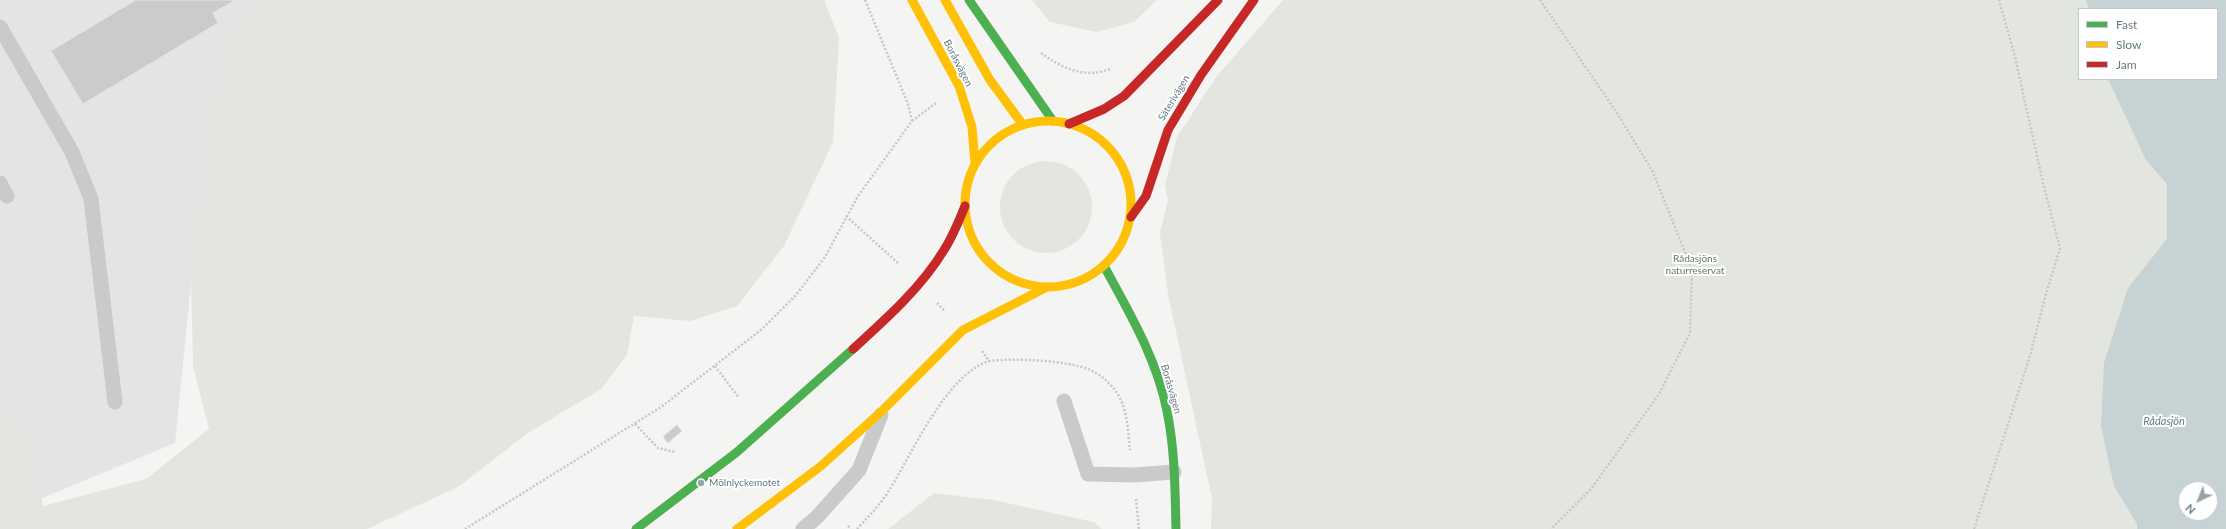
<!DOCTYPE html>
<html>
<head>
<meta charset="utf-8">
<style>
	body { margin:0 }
	#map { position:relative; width:2226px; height:529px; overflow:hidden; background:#f4f4f3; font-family:Lato,sans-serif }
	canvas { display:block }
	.legend { position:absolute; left:2078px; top:8px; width:140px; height:72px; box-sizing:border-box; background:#fff; border:1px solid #c1c9cd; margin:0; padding:5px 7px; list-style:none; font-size:12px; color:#647983 }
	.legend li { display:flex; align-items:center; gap:8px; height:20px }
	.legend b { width:20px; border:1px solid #c1c9cd }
	.north { position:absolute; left:2178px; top:481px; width:40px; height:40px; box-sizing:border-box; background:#fff; border:1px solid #c1c9cd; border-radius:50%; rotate:223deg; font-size:11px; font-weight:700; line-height:16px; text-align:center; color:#647983 }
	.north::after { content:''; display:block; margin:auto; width:14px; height:18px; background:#96a4aa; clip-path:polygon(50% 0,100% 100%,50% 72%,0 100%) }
</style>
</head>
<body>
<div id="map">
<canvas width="2226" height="529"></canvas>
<ul class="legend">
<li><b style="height:5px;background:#4caf50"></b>Fast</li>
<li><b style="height:5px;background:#ffc107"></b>Slow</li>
<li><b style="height:5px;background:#c62828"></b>Jam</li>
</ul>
<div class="north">N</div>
</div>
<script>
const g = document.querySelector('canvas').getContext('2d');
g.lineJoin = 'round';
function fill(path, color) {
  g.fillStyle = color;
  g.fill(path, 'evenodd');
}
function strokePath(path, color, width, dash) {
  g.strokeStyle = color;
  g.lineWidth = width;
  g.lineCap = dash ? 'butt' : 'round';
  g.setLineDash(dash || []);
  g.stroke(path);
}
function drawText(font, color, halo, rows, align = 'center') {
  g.font = font + ' Lato,sans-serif';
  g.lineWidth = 4;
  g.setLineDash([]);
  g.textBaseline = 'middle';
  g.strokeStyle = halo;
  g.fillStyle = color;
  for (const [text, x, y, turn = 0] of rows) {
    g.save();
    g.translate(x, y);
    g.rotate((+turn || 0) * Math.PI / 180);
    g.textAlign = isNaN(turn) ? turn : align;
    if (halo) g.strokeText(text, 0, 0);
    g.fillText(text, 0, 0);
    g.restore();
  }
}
const built = new Path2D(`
	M0,0H268L222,50L196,234L175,443L40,499L0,465Z`);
const green = new Path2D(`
	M268,0H824L839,38L833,142L784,246L737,306L690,321L634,316L627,355L601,389L528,433L458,487L367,529H0V419L22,425L43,506L146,479L209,429L193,366L191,275L196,234L222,50Z
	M1032,0H1157L1134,22L1097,32L1050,22Z
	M1283,0H2226V529H1211L1212,499L1168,294L1160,233L1168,200L1165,185L1177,137L1217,76ZM2079,9H2217V79H2079ZM2186,489H2210V513H2186Z
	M1000 207a46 46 0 1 1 92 0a46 46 0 1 1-92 0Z
	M934,493L993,500L1094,522L1102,529H888Z`);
const water = new Path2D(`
	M2086,0H2226V529H2137V524L2114,486L2101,426L2104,363L2128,288L2167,239V184L2146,160L2108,79H2217V9H2089ZM2186,489H2210V513H2186Z`);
const building = new Path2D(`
	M136,0H235L213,13L218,23L83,104L51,51Z
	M677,425L682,431L668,443L663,437Z`);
const path = new Path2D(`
	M1540,0L1617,113L1653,172L1692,270L1690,333L1659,394L1591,489L1551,529
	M1041,53C1062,68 1086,80 1112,68
	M912,121L936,103
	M846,216L899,264
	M937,303L945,311
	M982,351L989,361C1012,358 1068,360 1090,370C1102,375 1112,385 1119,396C1128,413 1128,433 1130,450
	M715,366L739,398
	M635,424L658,448L675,452
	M1136,499L1139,529
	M848,526L851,529
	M465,529L661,407L761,330L796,295L825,257L858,196L912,121L908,104L865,0
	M857,529C869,516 881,504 890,489C913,452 946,375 989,361
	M1974,529L2030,356L2046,294L2060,248L2043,183L2015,57L1999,0`);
const lane = new Path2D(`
	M0,27L72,152L91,199L115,402
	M0,183L7,196
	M1064,401L1088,474L1134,475L1174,472
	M803,529L817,517L859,470L881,415`);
const fast = new Path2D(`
	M969,0L1053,121
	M1104,266C1129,312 1157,359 1167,411C1175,450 1175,489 1176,529
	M636,529L737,452L853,349`);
const slow = new Path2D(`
	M912,0L959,86L972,127L975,164
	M945,0L990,80L1023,125
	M965 204a83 83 0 1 1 166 0a83 83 0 1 1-166 0Z
	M737,529L821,466L883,410L963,330L1045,288`);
const jam = new Path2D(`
	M1069,124L1104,109L1124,96L1218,0
	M1131,217L1146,196L1168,130L1201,75L1254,0
	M853,349C885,320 921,288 944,250C953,236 959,221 965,206`);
const markers = [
	[701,483,4,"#96a4aa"]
];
const streetNames = [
	["Boråsvägen",958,63,63],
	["Säterivägen",1174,98,-59],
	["Boråsvägen",1171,389,74]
];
const parkNames = [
	["Rådasjöns",1695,259],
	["naturreservat",1695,271]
];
const poiNames = [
	["Mölnlyckemotet",709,483]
];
const waterNames = [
	["Rådasjön",2164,421]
];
fill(built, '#e3e5e4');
fill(green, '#e3e6e0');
fill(water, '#c6d2d3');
fill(building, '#cacccc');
strokePath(building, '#e4e4e2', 1);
strokePath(path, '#c6c7c8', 2.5, [2, 2]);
strokePath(lane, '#c9caca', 15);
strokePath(fast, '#4caf50', 9);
strokePath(slow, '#ffc107', 9);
strokePath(jam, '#c62828', 9);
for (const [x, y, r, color] of markers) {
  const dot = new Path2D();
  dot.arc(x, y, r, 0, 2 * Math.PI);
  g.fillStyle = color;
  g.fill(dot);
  strokePath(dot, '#fff', 1.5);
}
drawText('10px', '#647983', '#fff', streetNames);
drawText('10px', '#6a7a63', '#fff', parkNames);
drawText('10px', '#647983', '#fff', poiNames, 'left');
drawText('italic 11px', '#5f7b80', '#fff', waterNames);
</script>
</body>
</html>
